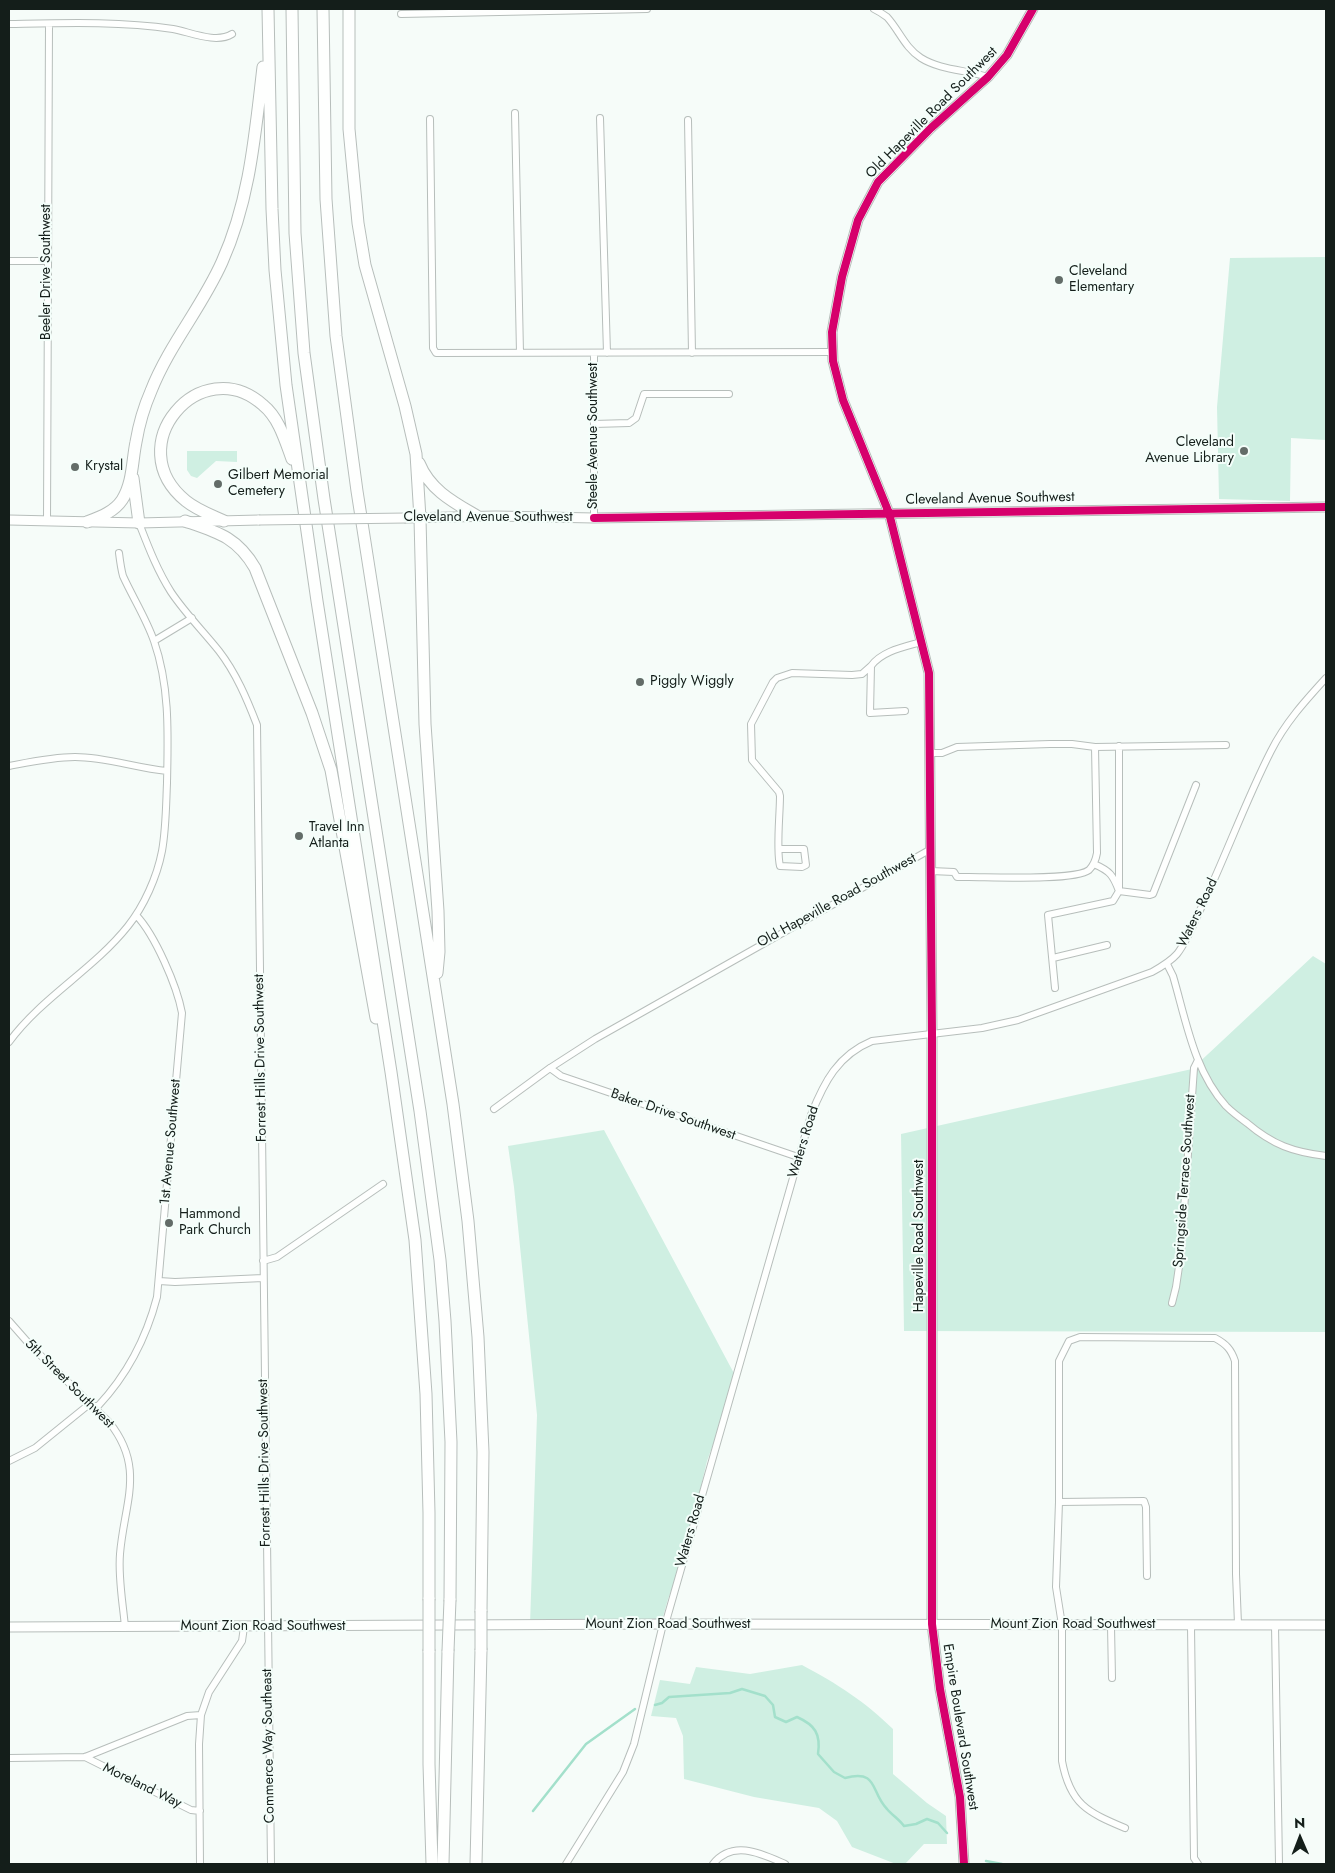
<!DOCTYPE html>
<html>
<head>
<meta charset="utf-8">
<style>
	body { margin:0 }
	#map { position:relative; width:1335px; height:1873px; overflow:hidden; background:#f6fcf9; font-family:Jost,sans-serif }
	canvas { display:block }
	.frame { position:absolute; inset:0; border:10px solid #141e1a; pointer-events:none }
	.north { position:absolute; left:1275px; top:1813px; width:50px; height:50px; -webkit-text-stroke:4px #f4fefa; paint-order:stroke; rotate:359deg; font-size:14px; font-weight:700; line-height:20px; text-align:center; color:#141e1a }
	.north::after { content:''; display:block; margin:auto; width:18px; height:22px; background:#141e1a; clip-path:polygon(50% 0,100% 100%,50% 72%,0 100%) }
</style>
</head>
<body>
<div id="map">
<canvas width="1335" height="1873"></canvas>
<div class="frame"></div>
<div class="north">N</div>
</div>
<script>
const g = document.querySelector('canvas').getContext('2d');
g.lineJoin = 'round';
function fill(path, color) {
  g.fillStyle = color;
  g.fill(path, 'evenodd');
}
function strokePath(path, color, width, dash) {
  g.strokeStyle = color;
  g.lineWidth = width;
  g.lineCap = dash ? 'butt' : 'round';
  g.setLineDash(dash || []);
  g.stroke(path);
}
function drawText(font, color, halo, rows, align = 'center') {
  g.font = font + ' Jost,sans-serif';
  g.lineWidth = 4;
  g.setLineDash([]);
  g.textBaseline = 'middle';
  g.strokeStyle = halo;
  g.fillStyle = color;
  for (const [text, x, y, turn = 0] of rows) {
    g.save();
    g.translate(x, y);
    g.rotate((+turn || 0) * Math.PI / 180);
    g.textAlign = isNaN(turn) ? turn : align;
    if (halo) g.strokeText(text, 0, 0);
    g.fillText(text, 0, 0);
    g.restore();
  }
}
const green = new Path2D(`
	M1326,257V440L1291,438L1290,501L1219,499L1217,407L1230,258Z
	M187,451H237V462L216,461L197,478L191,476L187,470Z
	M1313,956L1326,964V1332L904,1331L901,1134L1192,1069Z
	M604,1130L737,1379L707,1461L685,1553L668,1599L660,1627L530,1625L537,1415L514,1187L508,1146Z
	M802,1665C839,1685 863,1700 893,1729V1774L927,1803L946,1816L947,1844H924L905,1864H896L852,1847L837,1821L819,1808L754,1797L684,1779L683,1736L676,1718L651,1716L660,1680L690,1684L696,1667L750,1674Z`);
const stream = new Path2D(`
	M655,1705L662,1703L669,1697L730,1693L742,1689L765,1696L773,1705L775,1717L786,1722L797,1717C815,1725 821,1734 818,1754L834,1772L845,1778C879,1769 870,1792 887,1809C892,1815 899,1819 904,1826L916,1824L927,1819L938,1823L947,1833
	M533,1811L586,1744L635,1709
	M986,1861L1002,1864`);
const street = new Path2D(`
	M874,9C878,11 883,14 887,17C899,30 905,48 921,58C940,70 967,70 988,77
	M401,14L647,9
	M9,24C64,23 118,21 173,29C190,32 216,44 232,34
	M515,113L520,353
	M600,118L607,353
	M430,119L433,348L436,353L832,352
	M688,120L692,353
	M9,261H47
	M594,424L629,423L636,418L644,394H729
	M594,518V353
	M47,521L49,24
	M139,523C148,546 157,570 171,592C185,613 203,631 219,651C236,673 247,699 257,725L271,1864
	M154,641L192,618
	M905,711L870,713L871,666C882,651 904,647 921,642
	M930,753H942L957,747L1050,744H1072L1095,747L1226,745
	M9,766C30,762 53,757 75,757C106,757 136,768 167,771
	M779,849H804L806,865L802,867L780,866C776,849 780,815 780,796L779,792L752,760L751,724L773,682L777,678L792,673L852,675L862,674L871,666
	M1094,864C1110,871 1113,875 1119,891L1150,895L1153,894L1196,785
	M931,871L954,872L957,877H969C991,877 1075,881 1089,870C1094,865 1096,859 1097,853L1095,747
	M1053,958L1107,945
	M1167,964L1173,976C1186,1020 1194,1071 1226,1106C1232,1112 1240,1118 1247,1123C1273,1145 1293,1152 1326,1156
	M1055,988L1048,915L1113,901L1119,891V746
	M9,1042C42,997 93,970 128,926C144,906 157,877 162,851C166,829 166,806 167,783C168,735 170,687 154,641C146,618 133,598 123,576C121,569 120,561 119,553
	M550,1068L561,1076L798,1157
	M494,1109L550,1068L595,1039L931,849
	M263,1261L277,1257L383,1184
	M159,1281L175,1282L263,1278
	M1172,1303L1176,1287L1181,1253L1194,1068L1198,1060
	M9,1321L31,1346L109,1422C146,1468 124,1503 120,1554C118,1578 123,1604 125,1627
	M9,1461L35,1448L87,1406H98C128,1374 146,1339 157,1297L182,1013C177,986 155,935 136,915
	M1059,1502L1144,1501L1146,1507L1147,1576
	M1275,1625L1279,1864
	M1111,1626L1112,1678
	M1191,1626L1194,1858L1198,1864
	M85,1757L191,1810L200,1811
	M9,1758L85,1757L187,1716L201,1715
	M1125,1828C1087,1812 1070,1804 1062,1761V1625L1056,1587L1059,1502V1361L1069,1341L1080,1337L1215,1338C1226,1344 1231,1349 1235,1361L1236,1574L1238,1624
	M200,1864L199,1744L201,1715L209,1692L242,1641L244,1627
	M566,1864L623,1772L634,1744L663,1624L667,1618L811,1115C824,1082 838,1055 872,1041L982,1028L1018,1020L1152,972C1161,967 1170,962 1177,954C1188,940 1195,920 1203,904C1227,853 1246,800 1271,751C1285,723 1305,701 1326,678
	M713,1864C733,1839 762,1854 785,1864`);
const secondary = new Path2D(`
	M406,518L496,516L594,518L1326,507
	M9,520L139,523L259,520
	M9,1627L663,1624L1326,1625
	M964,1864L960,1797L940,1689L932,1624V1033L929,673L889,513L843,400L833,361L832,332L842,277L858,220L878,182L931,128L988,77L1007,55L1033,9`);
const highway = new Path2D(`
	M268,9L272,209L275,270L286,385L317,601L391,1072L415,1240L426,1394L429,1513V1599
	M292,9L295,233L304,353L324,499L420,1111L440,1260L445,1321L451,1442L450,1600
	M323,9L326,199L336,336L357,491L453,1104L468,1221L478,1337L483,1452L481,1611
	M349,9V129L358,223L365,265L405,406L416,454L420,518L425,724L438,911L439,952L437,973
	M419,463C430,490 453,502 477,516
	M133,478L139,523
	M185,521C217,532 237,537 255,568L312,713L331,770L376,1018
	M224,521C211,515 197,510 186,501C118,446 201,350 263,405C279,418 285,440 292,459
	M87,522C100,517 114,512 122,500C133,483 132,461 136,442C139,424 144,407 151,391C169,345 202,307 222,262C250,200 255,134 263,67
	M429,1651V1764L432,1864
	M443,1864L448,1651
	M476,1864L481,1650`);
const secondaryBridge = new Path2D(`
	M259,520L406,518`);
const highwayBridge = new Path2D(`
	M429,1599V1651
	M481,1650V1611
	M448,1651L450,1600`);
const cycleway = new Path2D(`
	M594,518L1326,507
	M964,1864L960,1797L940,1689L932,1624V1033L929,673L889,513L843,400L833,361L832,332L842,277L858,220L878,182L931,128L988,77L1007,55L1033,9`);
const markers = [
	[1059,280,5,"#636c68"],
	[1244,451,5,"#636c68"],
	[75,467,5,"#636c68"],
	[218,484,5,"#636c68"],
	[640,682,5,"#636c68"],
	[299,836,5,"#636c68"],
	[169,1223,5,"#636c68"]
];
const streetNames = [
	["Old Hapeville Road Southwest",932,113,-45],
	["Beeler Drive Southwest",47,272,-90],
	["Steele Avenue Southwest",594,436,-90],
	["Cleveland Avenue Southwest",990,499,-1],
	["Cleveland Avenue Southwest",488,518],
	["Old Hapeville Road Southwest",837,901,-29],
	["Waters Road",1198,913,-64],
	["Forrest Hills Drive Southwest",261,1058,-91],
	["Baker Drive Southwest",673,1115,19],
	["1st Avenue Southwest",171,1142,-85],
	["Waters Road",804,1142,-73],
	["Springside Terrace Southwest",1185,1181,-86],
	["Hapeville Road Southwest",920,1236,-90],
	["5th Street Southwest",69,1384,45],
	["Forrest Hills Drive Southwest",265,1463,-91],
	["Waters Road",691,1531,-74],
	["Mount Zion Road Southwest",668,1625],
	["Mount Zion Road Southwest",1073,1625],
	["Mount Zion Road Southwest",263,1627],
	["Empire Boulevard Southwest",960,1727,81],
	["Commerce Way Southeast",269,1746,-91],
	["Moreland Way",142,1786,26]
];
const poiNames = [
	["Cleveland",1069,272],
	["Elementary",1069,288],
	["Cleveland",1234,443,"right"],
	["Avenue Library",1234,459,"right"],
	["Krystal",85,467],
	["Gilbert Memorial",228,476],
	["Cemetery",228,492],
	["Piggly Wiggly",650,682],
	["Travel Inn",309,828],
	["Atlanta",309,844],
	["Hammond",179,1215],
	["Park Church",179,1231]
];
fill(green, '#cfefe2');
strokePath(stream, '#a3e0cb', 2.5);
strokePath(street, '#b7bebb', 8);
strokePath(secondary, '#b7bebb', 11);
strokePath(highway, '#b7bebb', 13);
strokePath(street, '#fefffe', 6);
strokePath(secondary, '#fefffe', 9);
strokePath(highway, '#fefffe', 11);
strokePath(secondaryBridge, '#b7bebb', 11, []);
strokePath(highwayBridge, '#b7bebb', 13, []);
strokePath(secondaryBridge, '#fefffe', 9);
strokePath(highwayBridge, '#fefffe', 11);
strokePath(cycleway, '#d6006c', 8);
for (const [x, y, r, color] of markers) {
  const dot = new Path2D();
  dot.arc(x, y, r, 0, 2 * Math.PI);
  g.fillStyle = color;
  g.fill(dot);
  strokePath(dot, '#f4fefa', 2);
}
drawText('14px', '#141e1a', '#f4fefa', streetNames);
drawText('14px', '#141e1a', '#f4fefa', poiNames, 'left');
</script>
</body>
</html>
